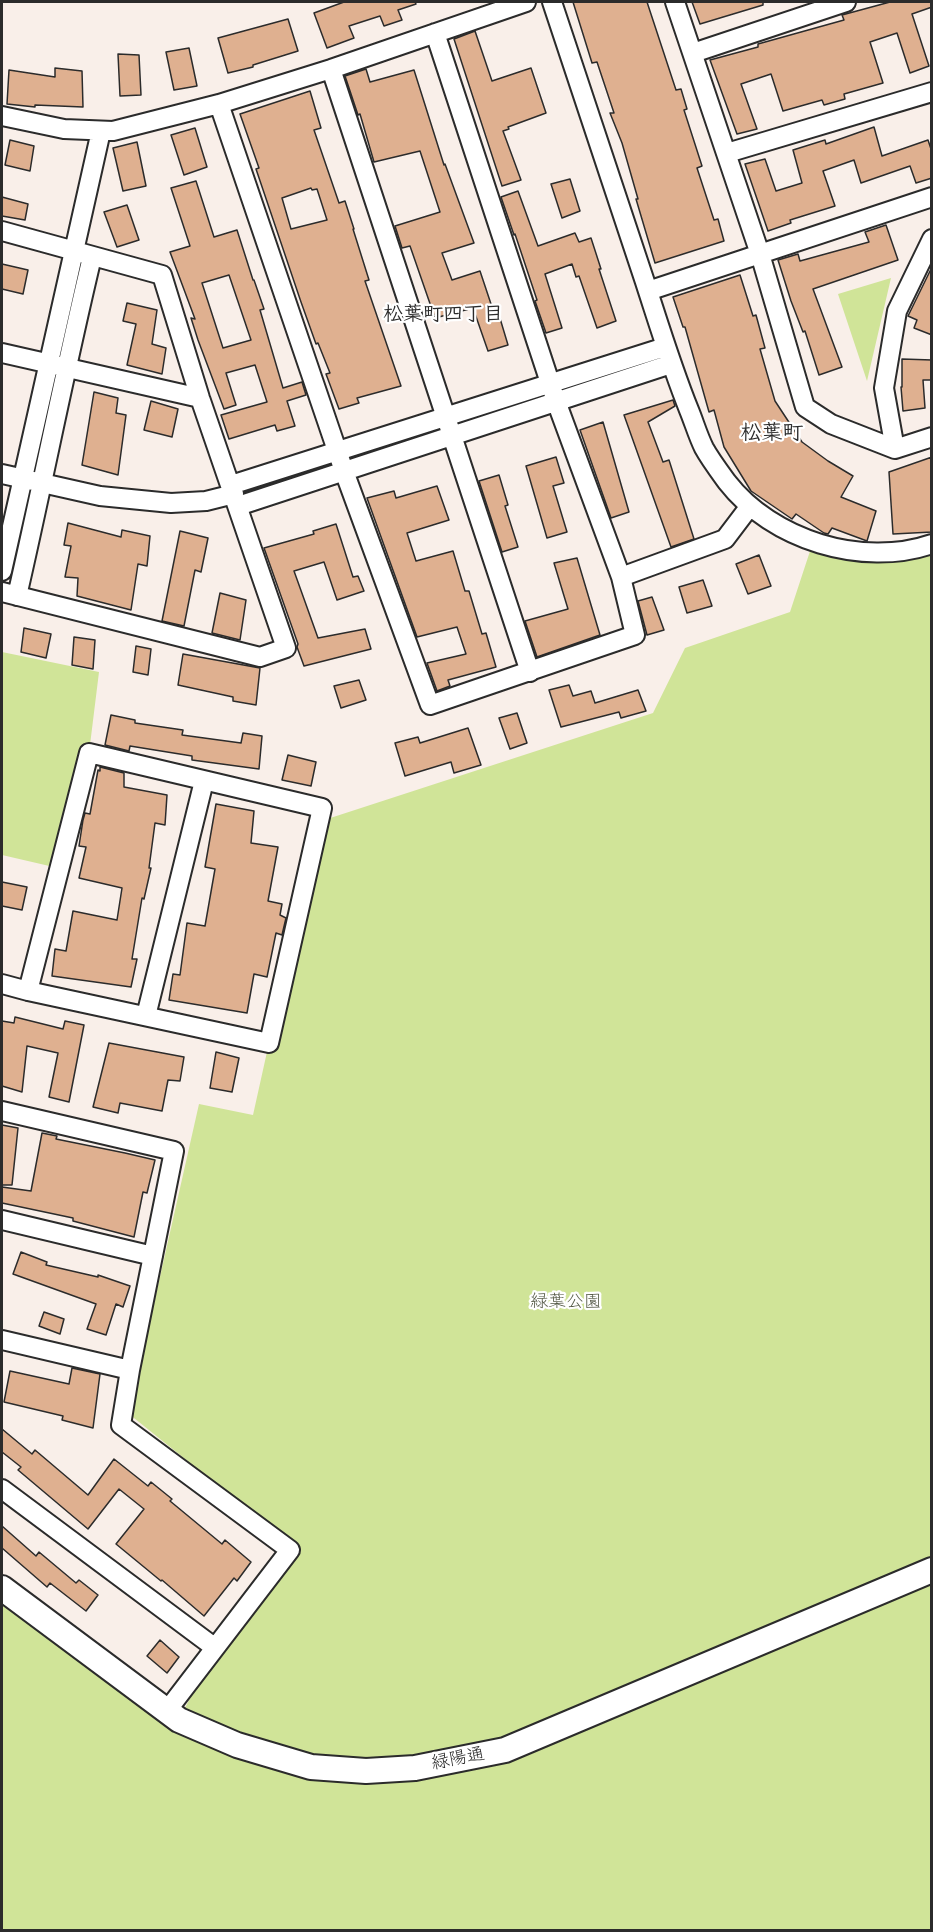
<!DOCTYPE html>
<html>
<head>
<meta charset="utf-8">
<style>
	body { margin:0 }
	#map { position:relative; width:933px; height:1932px; overflow:hidden; background:#f9efe9; font-family:"Shantell Sans",sans-serif }
	canvas { display:block }
	.frame { position:absolute; inset:0; border:3px solid #2b2b2b; pointer-events:none }
</style>
</head>
<body>
<div id="map">
<canvas width="933" height="1932"></canvas>
<div class="frame"></div>
</div>
<script>
const g = document.querySelector('canvas').getContext('2d');
g.lineJoin = 'round';
function fill(path, color) {
  g.fillStyle = color;
  g.fill(path, 'evenodd');
}
function strokePath(path, color, width, dash) {
  g.strokeStyle = color;
  g.lineWidth = width;
  g.lineCap = dash ? 'butt' : 'round';
  g.setLineDash(dash || []);
  g.stroke(path);
}
function drawText(font, color, halo, rows, align = 'center') {
  g.font = font + ' "Shantell Sans","Klee One",sans-serif';
  g.lineWidth = 4.5;
  g.setLineDash([]);
  g.textBaseline = 'middle';
  g.strokeStyle = halo;
  g.fillStyle = color;
  for (const [text, x, y, turn = 0] of rows) {
    g.save();
    g.translate(x, y);
    g.rotate((+turn || 0) * Math.PI / 180);
    g.textAlign = isNaN(turn) ? turn : align;
    if (halo) g.strokeText(text, 0, 0);
    g.fillText(text, 0, 0);
    g.restore();
  }
}
const green = new Path2D(`
	M891,278L867,381L838,294Z
	M813,542L840,549L931,544V1930H2V1588L179,1720L195,1688L297,1549L129,1414L199,1104L253,1115L318,822L653,713L685,648L790,612Z
	M2,652L99,672L89,753L58,868L2,855Z`);
const building = new Path2D(`
	M344,2H415L416,4L398,10L402,20L384,26L380,16L349,26L354,38L327,48L314,13Z
	M573,2H647L676,90L681,89L687,109L684,110L702,166L697,168L714,220L718,219L724,241L655,263L636,199H638L622,143L610,113H614L597,62L592,63Z
	M692,2H763V5L700,24Z
	M890,2H932V7L912,14L929,66L910,73L897,33L870,42L883,83L844,94L845,99L824,105L822,100L783,111L771,74L741,84L757,129L737,134L710,60L758,47V44L844,20L842,15Z
	M288,19L298,51L253,65V67L228,73L218,38Z
	M475,31L492,81L531,68L546,113L508,127L509,129L503,131L521,180L502,186L454,39Z
	M189,48L197,86L174,90L166,52Z
	M118,54L139,55L141,95L120,96Z
	M55,68L82,71L83,107L35,105V107L7,104L9,70L55,77Z
	M366,69L370,82L414,70L444,165L445,164L474,243L442,253L452,280L480,271L495,316L499,315L508,345L488,351L473,308L435,318L410,246L402,248L395,226L440,212L420,151L374,162L360,114L358,115L345,76Z
	M310,91L321,128L314,130L339,203L345,201L354,229H353L369,280L365,281L401,386L357,398L359,403L339,409L326,374L330,373L318,343L316,344L301,302L256,169L259,168L240,114ZM311,188L312,190L317,189L327,220L291,229L282,198Z
	M874,127L882,156L928,140L932,152V178L916,183L910,166L861,183L854,160L823,171L835,206L790,220L791,223L768,231L745,164L765,159L776,191L802,183L793,150L825,140L826,144Z
	M195,128L207,167L184,175L171,135Z
	M10,140L34,146L30,171L5,165Z
	M137,142L146,186L123,191L113,148Z
	M570,179L580,211L562,218L551,184Z
	M196,181L214,237L237,230L253,280H254L264,309L260,310L283,388L302,382L306,395L287,401L295,426L277,431L275,425L229,439L221,415L267,402L255,365L226,373L236,405L224,409L198,340L191,318L195,319L170,252L190,246L171,188ZM229,275L251,340L223,348L202,283Z
	M518,191L538,246L575,233L579,242L591,238L601,269H599L616,321L597,328L579,276L576,277L572,264L545,274L562,328L546,333L535,301L537,300L515,234L514,235L501,197Z
	M2,197L28,204L25,220L2,216Z
	M127,205L139,240L117,247L104,212Z
	M886,225L898,260L813,289L842,367L819,375L805,331L803,332L791,301L778,260L798,254L800,261L869,242L865,232Z
	M2,264L28,270L23,294L2,289Z
	M932,267V335L914,328L917,320L908,316Z
	M740,275L753,316L756,315L765,348L760,349L775,401L802,442L828,461L853,476L841,497L876,511L867,541L832,528L828,534L824,533L796,514L792,519L751,491L724,447L714,410L709,412L685,327H683L673,297Z
	M127,303L157,310L152,344L166,348L162,374L127,365L136,324L123,321Z
	M902,359L932,360V380H923L925,408L903,411L901,387H902Z
	M94,392L118,398L116,413L126,415L118,475L82,465Z
	M673,400L675,406L648,422L663,462L669,460L694,539L671,547L624,415Z
	M151,401L178,409L172,437L144,430Z
	M603,422L629,512L611,518L580,430Z
	M556,457L564,483L553,486L567,532L547,538L526,466Z
	M932,457V532L893,534L889,472Z
	M499,475L508,505L505,506L518,547L502,552L479,481Z
	M437,486L449,520L407,533L416,561L453,551L465,591H469L482,634L486,633L496,667L448,680L450,686L437,691L427,663L466,654L457,627L417,637L367,498L394,491L396,498Z
	M68,523L121,537L122,530L150,536L147,566L138,564L131,610L77,596L78,578L65,577L71,546L64,545Z
	M336,524L353,577L358,576L364,591L337,600L324,562L294,571L318,638L365,629L371,649L304,666L297,647L298,644L264,548L314,534L313,531Z
	M180,531L208,538L201,572L195,570L184,626L162,621Z
	M759,555L771,586L748,594L736,564Z
	M577,558L600,635L537,657L525,621L568,609L554,563Z
	M703,580L712,606L687,613L679,587Z
	M220,593L246,600L240,640L212,633Z
	M652,597L664,630L647,635L638,601Z
	M24,628L51,634L46,658L21,652Z
	M74,637L95,640L93,669L72,665Z
	M136,646L151,649L148,675L133,672Z
	M183,654L260,668L256,705L233,701V697L178,685Z
	M359,680L366,700L341,708L334,686Z
	M569,685L573,696L591,691L595,703L638,690L646,711L621,718L619,712L561,727L549,690Z
	M517,713L527,743L510,749L499,718Z
	M111,715L135,720V723L183,730L182,735L241,743L243,733L262,736L259,769L192,760V756L130,746L129,751L105,745Z
	M468,728L481,765L454,773L451,762L405,776L395,743L418,737L420,743Z
	M288,755L316,762L311,786L282,780Z
	M100,767L124,773V787L167,795L165,825L155,823L149,868H151L144,899L142,898L132,959H137L131,987L52,976L55,949L66,951L73,911L117,920L122,888L79,878L86,847L79,846L83,820L85,813L90,814L98,770L100,771Z
	M216,804L254,811L251,843L278,847L268,901L282,904L280,915L286,918L282,935L276,933L267,977L254,974L247,1013L169,1000L173,974L180,975L187,923L205,926L215,869L205,867Z
	M2,882L27,887L22,910L2,906Z
	M15,1017L63,1029L65,1021L84,1025L69,1102L49,1097L58,1053L27,1046L22,1092L2,1086V1021L14,1023Z
	M109,1043L184,1057L180,1081L168,1080L162,1111L120,1103L118,1113L93,1107Z
	M216,1052L239,1058L232,1092L210,1088Z
	M2,1125L18,1128L12,1185H2Z
	M42,1133L57,1136L56,1139L125,1153L155,1160L147,1193L143,1192L134,1237L73,1221V1218L2,1203V1187L31,1191Z
	M21,1252L47,1262L46,1265L98,1277V1275L130,1286L123,1307L116,1304L106,1335L87,1329L96,1304L13,1274Z
	M44,1312L64,1319L60,1334L39,1326Z
	M72,1368L100,1374L93,1428L62,1420L63,1416L4,1402L10,1371L69,1384Z
	M2,1429L32,1454L35,1450L88,1495L114,1459L148,1486L151,1482L172,1499L170,1501L222,1544L225,1540L251,1562L237,1581L234,1578L204,1616L162,1580L161,1581L116,1544L144,1509L119,1489L88,1529L18,1470L21,1467L2,1452Z
	M2,1526L36,1556L39,1552L76,1583L79,1580L98,1595L86,1611L50,1583L47,1587L2,1548Z
	M160,1640L179,1657L167,1673L147,1656Z`);
const minor = new Path2D(`
	M552,2C583,95 614,188 645,282C659,325 672,368 689,410C694,422 698,436 704,448C710,459 719,471 727,482C772,540 862,568 932,544
	M675,2L760,254L805,407L831,424L895,449L932,437
	M693,53L846,2
	M331,69L530,672
	M219,104L344,471L430,705L635,635L621,577L556,401L435,33
	M2,116L64,129L113,131L219,104L331,69L526,2
	M727,153L932,92
	M2,231L162,275L200,398L286,648L260,657L2,592
	M648,291L932,197
	M2,353L200,398
	M895,449L884,388L897,311L932,239
	M2,474L100,496L171,503L206,501L234,494
	M231,485L665,347
	M238,506L671,364
	M2,571L101,131
	M621,577L725,539L750,506
	M17,596C43,483 65,369 92,257
	M2,984L28,991L269,1043L322,808L89,753L28,991
	M146,1016L204,781
	M2,1111L174,1151L130,1370L121,1425L290,1550L166,1712
	M2,1220L153,1256
	M2,1340L130,1370
	M2,1489L214,1647`);
const tertiary = new Path2D(`
	M2,1588L179,1720L237,1745L311,1767L366,1771L415,1768L505,1750L932,1570`);
const parkNames = [
	["緑葉公園",566,1302]
];
const streetNames = [
	["緑陽通",458,1759,-11]
];
const neighbourhoodNames = [
	["松葉町四丁目",443,315]
];
const quarterNames = [
	["松葉町",772,434]
];
fill(green, '#d0e498');
fill(building, '#dfb090');
strokePath(building, '#2b2b2b', 1.5);
strokePath(minor, '#2b2b2b', 22);
strokePath(tertiary, '#2b2b2b', 28);
strokePath(minor, '#fff', 18);
strokePath(tertiary, '#fff', 24);
drawText('18px', '#545946', '#fff', parkNames);
drawText('18px', '#2b2b2b', '#fff', streetNames);
drawText('bold 20px', '#2b2b2b', '#fff', neighbourhoodNames);
drawText('bold 21px', '#2b2b2b', '#fff', quarterNames);
</script>
</body>
</html>
